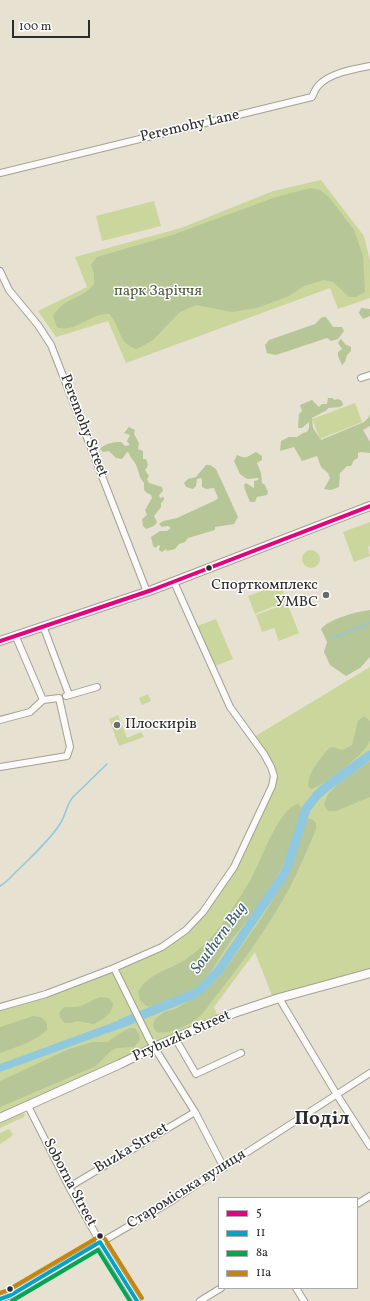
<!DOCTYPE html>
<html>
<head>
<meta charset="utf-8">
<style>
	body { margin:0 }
	#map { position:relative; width:370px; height:1301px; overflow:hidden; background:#e7e1d2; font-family:Vollkorn,serif }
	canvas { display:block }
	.legend { position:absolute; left:218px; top:1197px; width:140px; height:92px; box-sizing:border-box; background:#fff; border:1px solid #aaa; margin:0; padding:5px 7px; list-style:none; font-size:12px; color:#2b2b2b }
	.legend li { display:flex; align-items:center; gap:8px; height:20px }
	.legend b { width:20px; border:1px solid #aaa }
	.scale { position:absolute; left:12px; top:20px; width:78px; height:18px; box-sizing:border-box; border:2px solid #2b2b2b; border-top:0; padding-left:5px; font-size:12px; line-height:14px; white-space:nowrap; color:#2b2b2b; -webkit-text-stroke:3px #fff; paint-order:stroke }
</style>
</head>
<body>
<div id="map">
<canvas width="370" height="1301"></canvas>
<ul class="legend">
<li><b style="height:5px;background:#e5007d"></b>5</li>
<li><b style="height:5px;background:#02a3c6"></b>11</li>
<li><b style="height:5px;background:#00a651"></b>8а</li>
<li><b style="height:5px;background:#c4870b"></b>11а</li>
</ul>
<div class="scale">100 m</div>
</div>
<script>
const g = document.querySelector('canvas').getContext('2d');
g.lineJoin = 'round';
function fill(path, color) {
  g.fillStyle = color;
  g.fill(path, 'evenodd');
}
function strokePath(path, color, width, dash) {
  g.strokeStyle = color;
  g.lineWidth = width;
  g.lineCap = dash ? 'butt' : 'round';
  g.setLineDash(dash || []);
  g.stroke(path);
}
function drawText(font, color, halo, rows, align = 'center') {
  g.font = font + ' Vollkorn,serif';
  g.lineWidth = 3;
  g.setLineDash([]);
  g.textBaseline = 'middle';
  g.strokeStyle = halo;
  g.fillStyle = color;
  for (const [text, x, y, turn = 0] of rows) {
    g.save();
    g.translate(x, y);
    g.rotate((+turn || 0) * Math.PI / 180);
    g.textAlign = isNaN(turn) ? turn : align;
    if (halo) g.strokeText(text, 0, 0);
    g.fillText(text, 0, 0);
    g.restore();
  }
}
const green = new Path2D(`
	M321,180L364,236L370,261V298L338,309L330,288L126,363L108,321L56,337L38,311L87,287L75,257L181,228L273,191Z
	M154,201L161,226L102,241L96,216Z
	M355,403L362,422L320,439L312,419Z
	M370,522V546L368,547L370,556L354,562L343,532Z
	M302 559a9 9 0 1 1 18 0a9 9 0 1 1-18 0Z
	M280,584L287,601L255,614L248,596Z
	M287,603L299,633L279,641L274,628L262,632L256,615Z
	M216,619L233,659L215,666L197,626Z
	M370,667V971L273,998L255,952L214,1007L218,1017L155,1045L117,969L188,932L236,868L266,806L276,779L275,771L271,760L254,737Z
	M148,694L151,701L142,705L139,698Z
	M118,715L127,738L141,732L144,737L119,746L109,719Z
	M113,971L151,1047L0,1115V1010Z
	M22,1113L25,1114L24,1117L0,1128V1123Z
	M8,1129L10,1130L13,1134L11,1137L0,1144V1133Z`);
const forest = new Path2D(`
	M311,188L320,190L329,197L354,230L363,256L365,292L356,297H349L333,282L324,280L304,286L289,296L257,308L232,312L196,305L180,312L153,340L137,349C118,344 121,327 109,314C90,313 74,334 57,327L53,316C64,300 69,302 84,293C88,291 91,287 94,284V273L91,265L97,257L172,235L276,197Z
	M361,308L370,309V316L363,319L359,313Z
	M322,317H326L333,327H342L344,331L338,339L331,341L327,338L276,355L267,353L265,345L269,340L315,324Z
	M341,339L345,344L351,347V351L347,355L345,362L342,365L338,356V352L342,349L338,343L339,341Z
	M328,398H333L334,400L338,399L342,401L343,405L340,407L328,408L327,410L312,418L313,428L321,440L364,422L369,417L370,413V426L363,430L370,442V453L361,452L358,453V458L354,460L351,466H347L340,473L339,487L331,490L324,489L330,478L328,473L321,467L317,456L302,461L294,447L280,451L281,441L289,437H297L303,433L307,432L309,428V422L302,428H298L299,414L302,411L300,405L312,400L319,407L322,404H327Z
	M129,427L135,430L134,434L139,443L138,449L143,451V459H146C148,464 149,466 145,470L149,476L147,479L149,483L162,487L163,491L159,495L160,498L164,497V500L161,503V507L154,516L157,522L154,526L146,529L143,526L142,519L147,515L145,510L152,498L151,495L147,493L144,490V483C139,478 139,471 136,465C134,460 130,458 129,453L127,452L122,459L116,458L109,451L103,452L100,449C105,443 114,442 121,442L125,446L130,445L127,441L130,435L124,433Z
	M256,452L262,456V460L257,463L261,473L262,483L265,485L268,492L267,495L257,497L255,502H250L245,490L244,485L246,483L254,488V481L258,480L259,478L247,479L240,474L234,461L237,455C247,460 248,456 256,452Z
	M206,465H210L216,469L238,517L234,524L215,527V530L188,538L185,542L179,544L175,549L167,551L166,549L162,552L159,550L160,546L158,545L156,548L153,546L151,537L160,531H167L171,528L168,526L162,527L159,524L163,521L177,518L216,500L218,498L214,488L206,489L202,487V480L201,478L197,479L196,486L193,489L186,487L184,483L188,479L196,477Z
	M370,610V657L360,668L346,676L330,665L324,652L327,642L321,629C331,618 356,612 370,610Z
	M364,716L370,721C370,727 370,735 370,740C366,754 324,786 311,789L308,786C308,772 320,759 329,748L333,747L342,750L352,745L358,721Z
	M370,761V797L336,811H328L324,805L328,794L339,783Z
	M298,804L301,807C302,819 297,831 292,842C285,860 278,878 267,894C256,911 242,926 230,942C220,956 212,973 200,985C192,992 157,1010 147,1006C145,1005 142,1002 140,1000L138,992C150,971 172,970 189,957C206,945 220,929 230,912C238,900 247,887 254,873C262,857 280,807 298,804Z
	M309,818L313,820L316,823V829C308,848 300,867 291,885C271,923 246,958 219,992C212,1000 206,1011 198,1018C187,1026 169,1035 156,1032L153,1026L155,1019L164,1012L175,1009L192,999L209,987L221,975L259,922L286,878L299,845L306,821Z
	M100,997L109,998L113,1003C113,1014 103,1019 94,1024L77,1021L71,1023H65L60,1018L59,1013L64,1007C85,1008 83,1004 100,997Z
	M33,1016L41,1017L47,1023V1030C35,1042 16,1047 0,1053V1027Z
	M130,1028H135L139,1034L140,1040L134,1047L117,1048L112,1050L96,1066L0,1107V1081L69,1049L93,1042H107L122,1032Z`);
const water = new Path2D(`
	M131,1016L135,1023L0,1072V1064Z`);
const stream = new Path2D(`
	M332,638L370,623
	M0,886C9,881 13,874 20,868C34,854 49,841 60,824C66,815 66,805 73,797L107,764`);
const river = new Path2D(`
	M122,1023L194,994L202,988L219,970L283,876L288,865L306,809L317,795L325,788L370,755`);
const street = new Path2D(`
	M0,173L312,97C314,93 315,89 318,86C329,73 354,69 370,66
	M0,271L9,290L38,325L51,345L147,592
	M361,378L370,375
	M45,631L69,695
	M66,696L97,687
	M0,720L30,712L43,700
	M0,767L67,756L70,747L59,698L43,700L16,637
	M114,968L149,1039L195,1112L224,1168
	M279,998L337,1095L370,1146
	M0,1007L46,994L114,968L162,947L186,930L203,912L234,867L272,786L274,776L271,767L264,754L230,707L174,582
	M175,1038L196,1074L241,1053
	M28,1106L69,1187L100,1242L137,1301
	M69,1187L195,1112
	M357,1204L370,1196
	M296,1288L304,1301
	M0,1299L11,1295L170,1202L370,1073
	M200,1301L221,1288`);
const secondary = new Path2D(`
	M0,641L152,590L370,506
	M0,1118L120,1064L161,1044L234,1013L279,998L370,973`);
const bus1 = new Path2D(`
	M0,641L152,590L370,506`);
const bus2 = new Path2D(`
	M0,1299L11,1295L100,1242L137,1301`);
const bus3 = new Path2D(`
	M12,1301L98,1250L130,1301`);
const bus4 = new Path2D(`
	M0,1293L8,1290L100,1236L105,1239L142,1298`);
const markers = [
	[209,568,3.5,"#2b2b2b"],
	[326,595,4,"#6d6b65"],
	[117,725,4,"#6d6b65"],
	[100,1236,3.5,"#2b2b2b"],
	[10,1289,3.5,"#2b2b2b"]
];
const streetNames = [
	["Peremohy Lane",190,127,-13],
	["Peremohy Street",83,426,69],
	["Prybuzka Street",182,1037,-24],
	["Buzka Street",132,1149,-31],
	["Soborna Street",69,1183,62],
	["Староміська вулиця",187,1190,-32]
];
const parkNames = [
	["парк Заріччя",158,292]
];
const poiNames = [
	["Спорткомплекс",318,586],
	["УМВС",318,603],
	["Плоскирів",125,725,"left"]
];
const waterNames = [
	["Southern Bug",220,939,-54]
];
const districtNames = [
	["Поділ",322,1121]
];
fill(green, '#cbd69d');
fill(forest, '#b7c696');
fill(water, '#8fc8df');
strokePath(stream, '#8fc8df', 1.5);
strokePath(river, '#8fc8df', 9);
strokePath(street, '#a3a097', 8);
strokePath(secondary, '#a3a097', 10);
strokePath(street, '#fbfaf8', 6);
strokePath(secondary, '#fbfaf8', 8);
strokePath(bus1, '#e5007d', 4);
strokePath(bus2, '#02a3c6', 4);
strokePath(bus3, '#00a651', 4);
strokePath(bus4, '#c4870b', 4);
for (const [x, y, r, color] of markers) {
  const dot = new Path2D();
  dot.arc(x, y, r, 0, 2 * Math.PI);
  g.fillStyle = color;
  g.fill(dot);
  strokePath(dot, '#fff', 1.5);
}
drawText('15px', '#2b2b2b', '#fff', streetNames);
drawText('15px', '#545c40', '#fff', parkNames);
drawText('15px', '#2b2b2b', '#fff', poiNames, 'right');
drawText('italic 16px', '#415e6c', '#fff', waterNames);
drawText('bold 19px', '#2b2b2b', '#fff', districtNames);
</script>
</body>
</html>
